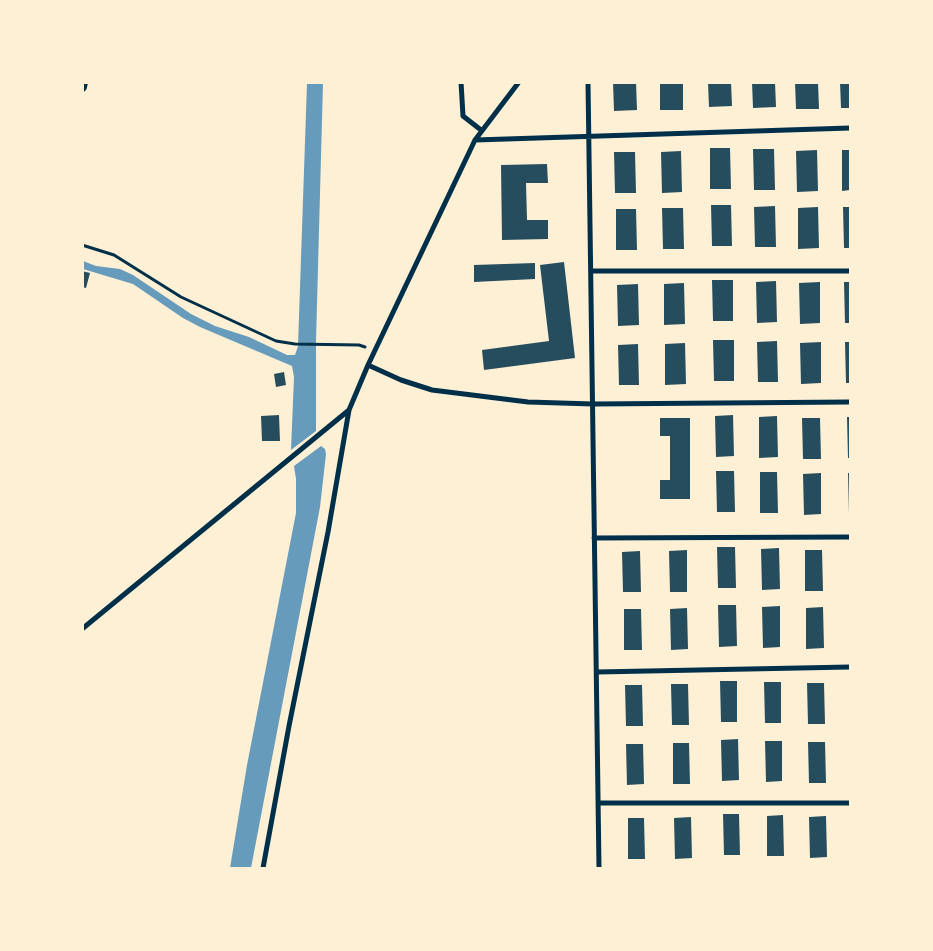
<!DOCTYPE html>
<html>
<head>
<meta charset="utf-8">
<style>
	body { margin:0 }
	#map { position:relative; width:933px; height:951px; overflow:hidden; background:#fdf0d5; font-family:"Asap Condensed",sans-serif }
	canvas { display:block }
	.frame { position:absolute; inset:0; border:84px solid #fdf0d5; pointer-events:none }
</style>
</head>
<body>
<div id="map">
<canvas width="933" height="951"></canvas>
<div class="frame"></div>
</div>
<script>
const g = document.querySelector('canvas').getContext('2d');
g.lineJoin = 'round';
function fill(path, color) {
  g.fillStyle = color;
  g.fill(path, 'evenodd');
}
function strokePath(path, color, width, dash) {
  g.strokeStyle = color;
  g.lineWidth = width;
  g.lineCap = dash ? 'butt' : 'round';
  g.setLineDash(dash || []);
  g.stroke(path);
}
const water = new Path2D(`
	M307,83H323L316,341V431L291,450L294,377L292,366L200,327L183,318L133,284L83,269V261L96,266L120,269L133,275L191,314L215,326L249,337L287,355H295L298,346Z
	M321,446L325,449L326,454L320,507L251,868H230L247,765L296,513V479L294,466Z`);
const building = new Path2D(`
	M613,82H636L637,110L614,111Z
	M660,82H683V110H660Z
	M708,82H731L732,106L709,107Z
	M752,82H775L776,107L753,108Z
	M795,82H818L819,109H796Z
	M840,82H850V108H841Z
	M710,148H730L731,189H710Z
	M753,149H774L775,190H754Z
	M817,150L818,191L797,192L796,151Z
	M842,150H850V190L842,191Z
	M681,151L682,192L662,193L661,152Z
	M614,152H635L636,193H615Z
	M547,164L548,183H526L527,220H548V239L502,240L501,165Z
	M711,205H731L732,246H712Z
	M775,206L776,247H755L754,207Z
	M818,207L819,248L798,249V208Z
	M843,207H850V248H844Z
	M662,208H683L684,249H663Z
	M616,209H636L637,250H616Z
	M564,262L575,358L484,370L482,350L549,341L540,265Z
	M535,263V279L474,282V265Z
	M82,271L90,273L86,288L82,287Z
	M712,280H733V321H713Z
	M776,281L777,322L757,323L756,282Z
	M820,282V323L800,324L799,283Z
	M844,282H850V323H845Z
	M684,283L685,324L664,325V284Z
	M638,284L639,325L618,326L617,285Z
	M713,340H734V381H714Z
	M777,341L778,382H758L757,342Z
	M821,342V383L801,384L800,343Z
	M845,342H850V383H846Z
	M685,343L686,384L665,385V344Z
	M638,344L639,385H619L618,345Z
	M284,372L286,385L276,387L274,374Z
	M279,415L280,441H262L261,416Z
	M733,415L734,456L716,457L715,416Z
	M777,416L778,457L759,458V417Z
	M847,417H850V458H848Z
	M660,418H690V499H660V480H670V436H660Z
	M802,418H820L821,459H803Z
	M716,471H734L735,512H717Z
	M760,472H777L778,513H760Z
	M821,473V514L804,515L803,474Z
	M848,473H850V514H849Z
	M717,547H735L736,588H718Z
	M779,548L780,589L762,590L761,549Z
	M687,550V592H670L669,551Z
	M805,550H822L823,591H805Z
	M640,551L641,592H623L622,552Z
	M718,605H736L737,646L719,647Z
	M780,606V647L763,648L762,607Z
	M823,607L824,648L806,649V608Z
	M687,608L688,649L671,650L670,609Z
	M624,609H641L642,650H624Z
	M720,681H737V722H721Z
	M764,682H781V723H765Z
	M807,683H824L825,724H808Z
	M671,684H688L689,725H672Z
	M625,685H642L643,726H626Z
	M738,739L739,780L722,781L721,740Z
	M765,741H782V781L766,782Z
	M808,742H825L826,783H809Z
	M673,743H689L690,784H673Z
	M626,744H643L644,784L627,785Z
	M723,814H739L740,855H724Z
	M783,815L784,856H767V816Z
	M826,816L827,857L810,858L809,817Z
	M691,817L692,858L675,859L674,818Z
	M628,818H644L645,859H628Z`);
const path = new Path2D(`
	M82,245L114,255L181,297L276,341L295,344L359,345L365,347`);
const minor = new Path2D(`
	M461,82L463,116L481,130
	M588,82L599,868
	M475,140L850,128
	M591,271H850
	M368,365L401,380L432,390L528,402L593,404L850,402
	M594,538L850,537
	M82,629L349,410L368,365L475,140L519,82
	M597,672L850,667
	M598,803H850
	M263,868L289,726L328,532L349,410`);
const secondary = new Path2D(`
	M82,87L83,82`);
fill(water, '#669bbc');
fill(building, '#264d5e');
strokePath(path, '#003049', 3);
strokePath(minor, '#003049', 5);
strokePath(secondary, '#003049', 10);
</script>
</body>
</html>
